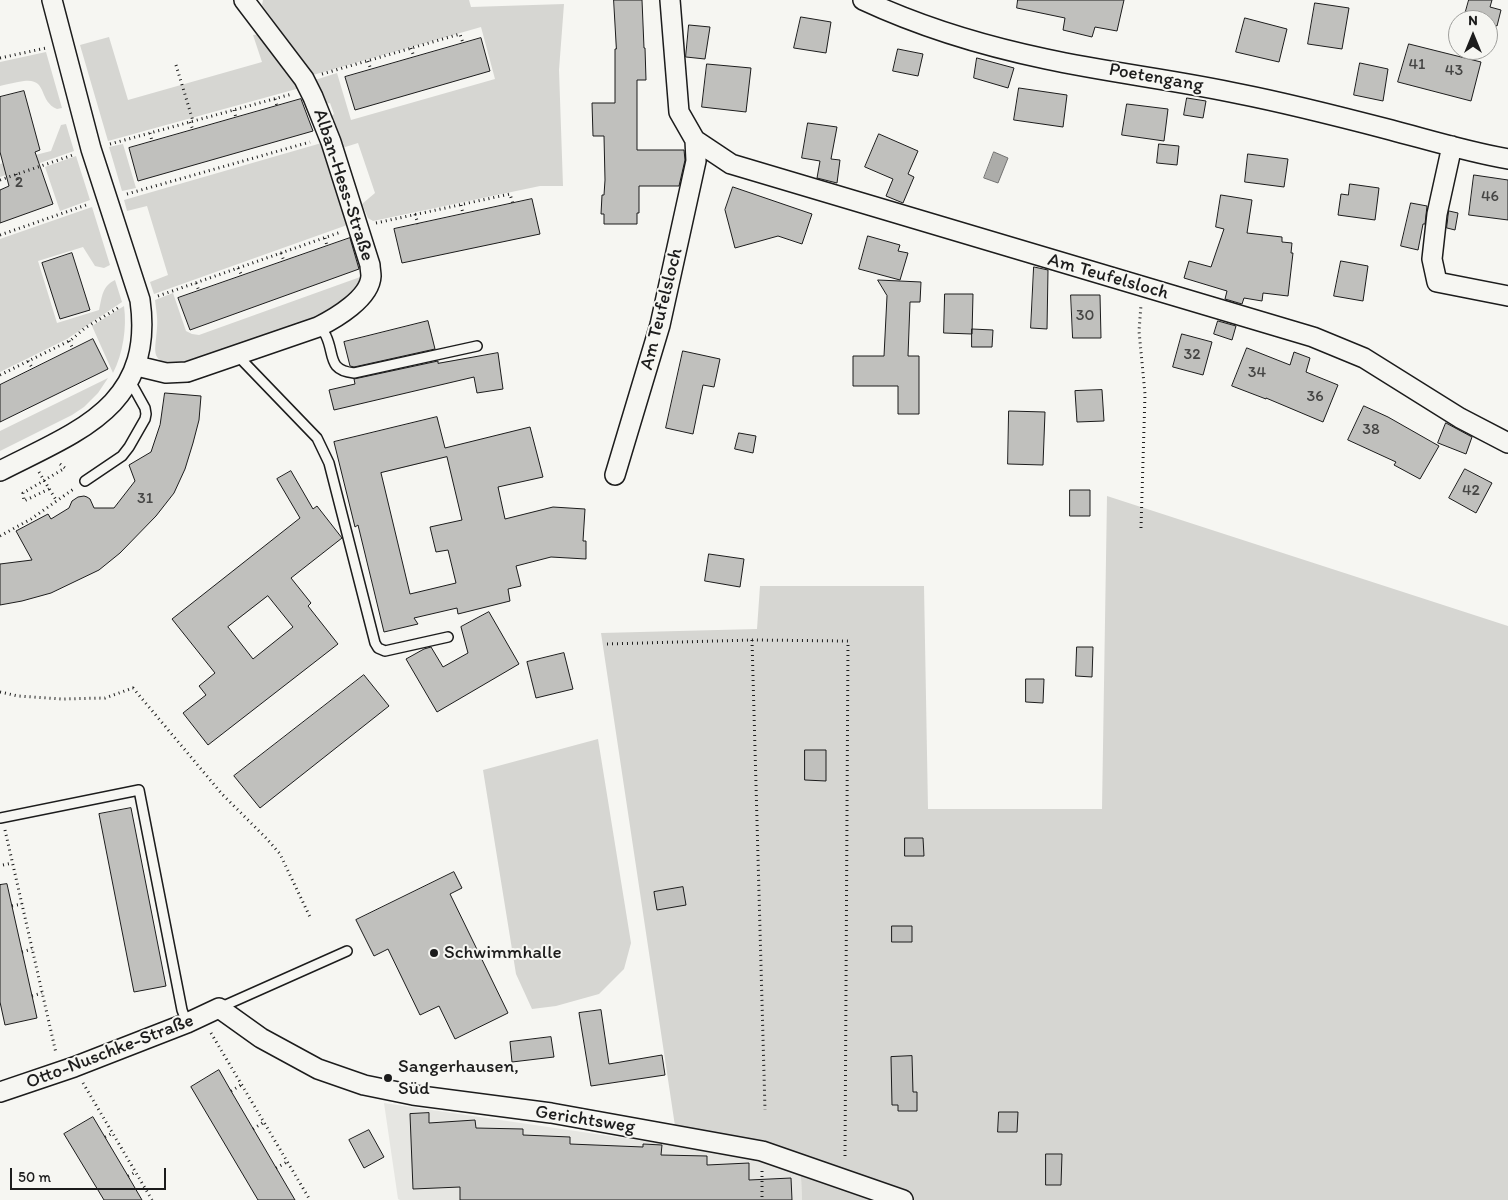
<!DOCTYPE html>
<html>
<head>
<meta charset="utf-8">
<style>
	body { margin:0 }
	#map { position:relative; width:1508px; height:1200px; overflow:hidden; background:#f6f6f2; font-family:Itim,sans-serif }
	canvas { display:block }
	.north { position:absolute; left:1448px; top:10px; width:50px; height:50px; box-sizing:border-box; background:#f6f6f2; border:1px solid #9f9f9c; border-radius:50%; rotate:0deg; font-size:14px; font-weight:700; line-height:20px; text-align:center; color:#1c1c1c }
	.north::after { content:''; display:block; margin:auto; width:18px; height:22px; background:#1c1c1c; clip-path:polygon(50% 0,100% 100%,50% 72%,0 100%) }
	.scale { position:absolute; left:10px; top:1168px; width:156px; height:22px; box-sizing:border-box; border:2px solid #1c1c1c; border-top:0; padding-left:6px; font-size:15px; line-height:18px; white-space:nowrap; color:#1c1c1c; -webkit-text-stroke:4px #f6f6f2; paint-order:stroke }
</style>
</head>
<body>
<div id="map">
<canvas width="1508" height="1200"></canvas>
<div class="north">N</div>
<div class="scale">50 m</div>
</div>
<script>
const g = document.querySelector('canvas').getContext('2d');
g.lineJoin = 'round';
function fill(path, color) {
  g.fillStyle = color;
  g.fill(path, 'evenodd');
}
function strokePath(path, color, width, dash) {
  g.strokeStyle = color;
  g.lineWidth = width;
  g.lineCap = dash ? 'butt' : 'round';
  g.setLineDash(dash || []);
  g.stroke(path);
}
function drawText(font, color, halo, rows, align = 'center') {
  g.font = font + ' Itim,sans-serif';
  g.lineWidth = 4;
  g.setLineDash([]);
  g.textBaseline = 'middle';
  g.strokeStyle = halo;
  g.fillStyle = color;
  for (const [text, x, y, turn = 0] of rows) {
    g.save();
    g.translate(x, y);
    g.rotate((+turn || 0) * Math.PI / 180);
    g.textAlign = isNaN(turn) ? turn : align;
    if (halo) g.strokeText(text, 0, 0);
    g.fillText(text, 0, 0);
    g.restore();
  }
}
const built = new Path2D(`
	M384,1103L678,1146L755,1159L801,1177L802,1200H400L398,1199Z`);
const green = new Path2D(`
	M263,0H469L471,7L564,4L559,70L563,186H540L373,221L368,218L362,204L375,193L358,143L342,148L330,117L334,114L330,103L325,104L315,80L337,73L351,120L495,79L481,27L313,75L262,5Z
	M261,34L300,88L108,141L80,45L109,37L128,100L262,62L253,35Z
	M46,52L62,108L57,109C38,101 48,78 24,81C16,82 8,84 0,86V62Z
	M66,124L74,151L0,177V164L51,151L61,125Z
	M325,142L350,224L154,294L150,282L168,275L147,206L127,211L124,200Z
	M123,144L136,188L122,191L109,147Z
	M76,156L90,200L60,211L45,167Z
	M92,207L110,265L104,268L95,266L83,247L38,261L57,323L99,310C102,297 102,286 115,280L122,302L67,339L0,372V239Z
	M363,276L356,290L332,313L181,367C149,361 155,355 157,328C158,319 156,309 155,300L173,293L186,331L192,334L199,335Z
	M124,306C127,327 123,354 113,373L92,326Z
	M108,378L98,393L84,407L72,415L0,451V431Z
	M1107,496L1508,626V1200H802L801,1177L755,1159L678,1146L601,633L757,629L760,586H924L928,809H1102Z
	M598,739L631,943L624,969L599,994L556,1006L532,1009L516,974L483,770Z`);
const water = new Path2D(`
	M994,152L1008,158L998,183L984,178Z`);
const building = new Path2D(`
	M614,0H642L644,48H645L646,80H637V150H684L685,160L679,186H639V213H637V224H604V214H601L602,195H604L605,180L604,136H593L592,103H615V49H616Z
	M1018,0H1124L1117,31L1095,27L1092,37L1063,30L1065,18L1017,8Z
	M1469,0H1492L1490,7L1501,10L1497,26L1488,23V20H1474L1464,18Z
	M1315,3L1349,8L1342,49L1308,44Z
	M801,17L831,22L826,53L794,48Z
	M1245,18L1287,29L1279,62L1236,52Z
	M689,25L710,27L705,59L686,57Z
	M481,38L490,71L355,110L345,77Z
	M1409,44L1481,62L1471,101L1398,82Z
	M898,49L923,54L918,76L893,71Z
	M977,58L1014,68L1008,88L974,78Z
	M1360,63L1388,69L1383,101L1354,95Z
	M707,64L751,68L746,112L702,107Z
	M1019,88L1067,95L1063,127L1014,120Z
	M24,91L40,150L35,152L53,204L0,223V190L9,186L0,152V97Z
	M1187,98L1206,101L1203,118L1184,115Z
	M301,99L313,131L138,181L129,148Z
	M1127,104L1168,109L1164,141L1122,135Z
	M808,123L837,127L831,159L840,160L837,183L817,178L820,161L802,158Z
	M879,134L918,151L908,174L914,177L903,203L886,196L893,179L865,167Z
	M1159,144L1179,146L1177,165L1157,163Z
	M1248,154L1288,159L1284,187L1245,182Z
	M1474,175L1508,180V220L1469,215Z
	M1350,184L1379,188L1375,220L1338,215L1341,194L1348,195Z
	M733,187L812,214L802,244L778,236L735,248L725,210Z
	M1221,195L1252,200L1247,233L1282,237V242L1292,243L1291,253H1293L1288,296L1263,293L1262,301L1244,298L1242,304L1225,299L1227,291L1184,278L1189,261L1211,267L1224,229L1216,227Z
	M532,199L540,234L402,263L394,229Z
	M1411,203L1427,206L1425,224H1423L1418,250L1401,246Z
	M1449,211L1458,213L1455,230L1447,228Z
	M868,236L900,245L898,251L908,253L900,280L859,269Z
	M350,238L359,269L190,330L178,298Z
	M72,253L90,310L60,319L42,263Z
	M1341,261L1368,266L1363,301L1334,296Z
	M1034,267L1048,270L1047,329L1031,328Z
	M878,280L921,282L920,302H910L908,356H919V414H898V386H853V356H884L887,296Z
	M945,294H973L972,334L944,333Z
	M1071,295H1100L1101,338H1073Z
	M428,321L435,349L354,367L350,366L344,342Z
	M1218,321L1236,326L1232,340L1214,334Z
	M972,329L993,330L992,347H972Z
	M1182,334L1212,342L1203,375L1173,367Z
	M93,339L108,369L0,422V385Z
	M1247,348L1290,365L1294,352L1310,358L1306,372L1338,385L1323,422L1266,398V399L1232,386Z
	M683,351L720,359L714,387L703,385L693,434L666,428Z
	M498,353L503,389L477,393L474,377L334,410L329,390L355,384L354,379L438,361V363Z
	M1102,390L1104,421L1077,422L1075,391Z
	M165,393L201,396L199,420L193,443L185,469L174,493L156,516L120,553L99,570L51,593L22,601L0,605V564L32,560L16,531L48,514L51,519L69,508L72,501L78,497L84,496L87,497L90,499L94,508H114L135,481L129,465L151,452L160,425Z
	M1364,406L1388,417L1439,446L1420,479L1394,465L1396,462L1348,440Z
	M1009,411L1045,412L1043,465L1008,464Z
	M437,417L445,448L530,427L543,477L498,487L505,519L553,507L585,509L583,541H586V559L551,557L516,566L521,586L508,589L510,601L458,614L457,608L414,618L418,624L384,632L358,525L355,527L334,442ZM447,457L462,520L430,527L436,552L448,550L456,583L410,594L381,473Z
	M1446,423L1472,437L1466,454L1438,443Z
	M739,433L756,436L753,453L735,449Z
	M1465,469L1492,483L1476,513L1449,498Z
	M291,471L313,509L317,506L342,538L291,578L311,603L308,606L338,644L208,745L183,713L206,695L199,686L215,673L172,619L300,518L277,479ZM268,596L293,627L253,659L228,627Z
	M1070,490H1090V516H1070Z
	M709,554L744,559L740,587L705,581Z
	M489,612L519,664L437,712L406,659L424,649L431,647L443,667L468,653L461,627Z
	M1077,647H1093L1092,677L1076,676Z
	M564,653L573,689L536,698L527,662Z
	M364,675L389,706L260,808L234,776Z
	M1026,679H1044L1043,703L1026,702Z
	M805,750H826V781L805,780Z
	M131,808L166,986L134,992L99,814Z
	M905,838H923L924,856H905Z
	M454,872L462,888L450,894L508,1013L455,1039L439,1006L420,1015L388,949L374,956L356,920Z
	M7,884L37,1018L5,1025L0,1002V885Z
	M683,887L686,905L657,910L654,892Z
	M892,926H912V942H892Z
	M601,1010L609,1064L662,1055L665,1075L591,1086L579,1013Z
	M551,1037L554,1057L512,1062L510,1042Z
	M912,1056L913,1092H917V1111H898V1105H892L891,1057Z
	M219,1070L231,1091L295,1200H258L191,1087Z
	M999,1112H1018L1017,1132H998Z
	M429,1113V1123L475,1120L476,1128L523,1129V1135L570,1137V1144L643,1147V1144L662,1145L661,1155L707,1156V1165L749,1163V1180L791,1178L792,1200H460V1187L413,1189L410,1114Z
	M93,1117L128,1176L142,1200H104L64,1134Z
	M369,1130L384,1157L364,1168L349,1140Z
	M1046,1154H1062L1061,1185H1046Z`);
const path = new Path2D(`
	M411,48L414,57
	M0,58L46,48
	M368,61L371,70
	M176,65L193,121
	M322,74L460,34L463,43
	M275,99L277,106
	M234,110L236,118
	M190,122L193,130
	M150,133L152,141
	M110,144L292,94
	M16,174L19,183
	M0,180L73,155
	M127,194L310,142
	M461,205L463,214
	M415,214L418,224
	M376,223L510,194L513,204
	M0,235L89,204
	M325,238L327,246
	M281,253L284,261
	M238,268L242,276
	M196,283L199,291
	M158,296L341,232
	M69,341L73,349
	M28,361L33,369
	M0,375L71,340L85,328L121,306
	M39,472L56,500
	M49,489L24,501L23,493L65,468L60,464L58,465
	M1141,528L1145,394L1139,331L1141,305
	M0,536L31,519L75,488
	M752,640L765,1110
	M607,644L752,640L848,641L845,1160
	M0,692L18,696L62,699L105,698L133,688L222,794L266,838L280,854L310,917
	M5,830L56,1053
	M3,865L12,863
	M12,906L22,904
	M22,952L32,949
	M32,996L42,993
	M211,1033L310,1200
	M83,1083L152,1200
	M231,1091L241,1085
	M253,1129L264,1122
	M105,1137L113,1133
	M276,1168L287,1162
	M762,1171V1200
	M128,1176L136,1172`);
const lane = new Path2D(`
	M318,327C321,330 325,333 326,336C335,355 327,370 354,373L477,346
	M237,355L317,438L329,463L375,643L378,648L385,651L448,637
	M85,481L122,456L129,447L145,419L146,414L145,408L130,381
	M0,818L139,790L182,1010L187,1023
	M219,1008L347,951`);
const street = new Path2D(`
	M863,0C921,27 984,46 1046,59C1111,73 1176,80 1240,94C1291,104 1341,117 1391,130C1429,140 1468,152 1508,159
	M695,140L731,164L1313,337L1364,358L1460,418L1508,443
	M1452,146L1437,214L1432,259L1437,282L1508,296
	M137,366L166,373L187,372L318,327C336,318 370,298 371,276C371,273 370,268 370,265L331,142L313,97L304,79L244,0
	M0,471C78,431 155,406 140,300L91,149L52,0
	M615,475L660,325L696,161L695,140L679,112L670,0
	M0,1092L74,1067L187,1023L219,1008L261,1038L318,1069L364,1085L413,1095L551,1113L762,1151L903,1200`);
const markers = [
	[434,953,5,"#1c1c1c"],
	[388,1078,5,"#1c1c1c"]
];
const numberNames = [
	["41",1417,65],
	["43",1454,71],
	["2",19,183],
	["46",1490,197],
	["30",1085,316],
	["32",1192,355],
	["34",1257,373],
	["36",1315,397],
	["38",1371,430],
	["42",1471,491],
	["31",145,499]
];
const streetNames = [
	["Poetengang",1156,78,10],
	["Alban-Hess-Straße",343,185,72],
	["Am Teufelsloch",1108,277,16],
	["Am Teufelsloch",662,309,-76],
	["Otto-Nuschke-Straße",110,1052,-21],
	["Gerichtsweg",585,1120,9]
];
const poiNames = [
	["Schwimmhalle",444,953],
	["Sangerhausen,",398,1067],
	["Süd",398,1089]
];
fill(built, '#e6e6e2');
fill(green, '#d6d6d2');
fill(water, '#acaca9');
strokePath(water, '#727271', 1);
fill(building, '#c0c0bd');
strokePath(building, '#1c1c1c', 1);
strokePath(lane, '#1c1c1c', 12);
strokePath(street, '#1c1c1c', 22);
strokePath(path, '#1c1c1c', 3, [1, 4]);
strokePath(lane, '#f6f6f2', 9);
strokePath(street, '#f6f6f2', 19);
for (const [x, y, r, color] of markers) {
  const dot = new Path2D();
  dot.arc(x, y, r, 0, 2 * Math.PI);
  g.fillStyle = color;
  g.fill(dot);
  strokePath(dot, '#f6f6f2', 2);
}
drawText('16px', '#454544', null, numberNames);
drawText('19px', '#1c1c1c', '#f6f6f2', streetNames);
drawText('19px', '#1c1c1c', '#f6f6f2', poiNames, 'left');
</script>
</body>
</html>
